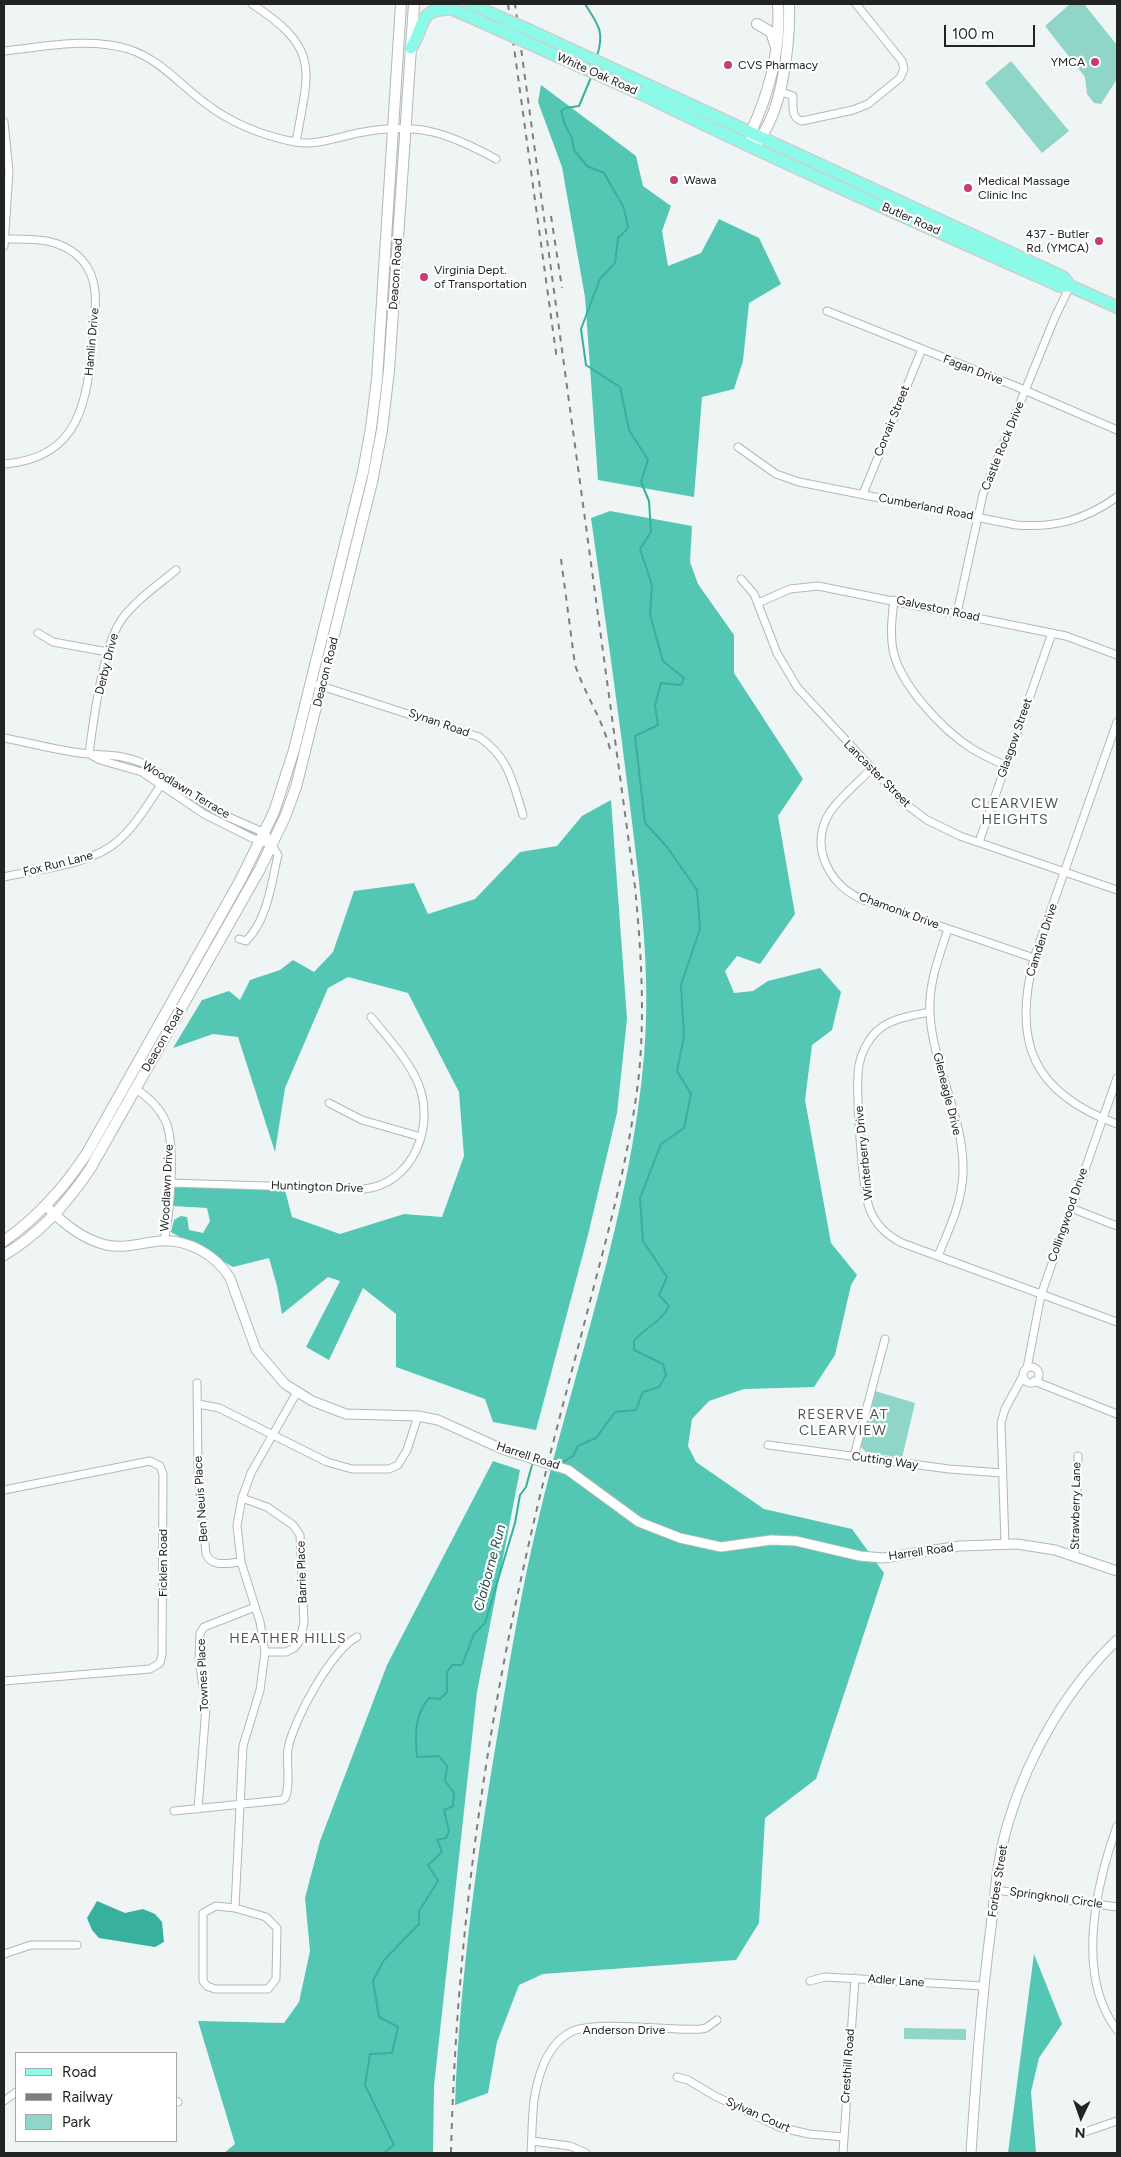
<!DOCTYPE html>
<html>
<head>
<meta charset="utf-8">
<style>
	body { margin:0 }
	#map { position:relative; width:1121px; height:2157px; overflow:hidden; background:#eef5f4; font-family:Figtree,sans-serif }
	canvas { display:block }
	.frame { position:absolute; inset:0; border:5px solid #212423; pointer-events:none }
	.legend { position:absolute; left:15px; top:2052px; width:162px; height:90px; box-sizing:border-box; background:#fff; border:1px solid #a6a7a7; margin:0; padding:6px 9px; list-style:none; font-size:15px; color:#212423 }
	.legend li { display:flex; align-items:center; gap:10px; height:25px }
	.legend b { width:25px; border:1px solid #a6a7a7 }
	.north { position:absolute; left:1056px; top:2092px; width:50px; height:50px; -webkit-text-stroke:4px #fff; paint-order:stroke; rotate:183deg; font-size:14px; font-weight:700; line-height:20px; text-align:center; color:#212423 }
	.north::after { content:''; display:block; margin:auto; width:18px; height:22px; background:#212423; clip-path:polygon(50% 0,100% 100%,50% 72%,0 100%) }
	.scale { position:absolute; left:944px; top:25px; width:91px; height:22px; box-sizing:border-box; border:2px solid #212423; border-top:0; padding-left:6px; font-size:15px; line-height:18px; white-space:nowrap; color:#212423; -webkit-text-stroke:4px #fff; paint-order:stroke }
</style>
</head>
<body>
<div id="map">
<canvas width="1121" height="2157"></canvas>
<div class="frame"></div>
<ul class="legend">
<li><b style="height:6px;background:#8bfae9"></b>Road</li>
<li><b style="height:6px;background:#7b807f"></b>Railway</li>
<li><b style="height:14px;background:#90d6c8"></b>Park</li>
</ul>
<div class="north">N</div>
<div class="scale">100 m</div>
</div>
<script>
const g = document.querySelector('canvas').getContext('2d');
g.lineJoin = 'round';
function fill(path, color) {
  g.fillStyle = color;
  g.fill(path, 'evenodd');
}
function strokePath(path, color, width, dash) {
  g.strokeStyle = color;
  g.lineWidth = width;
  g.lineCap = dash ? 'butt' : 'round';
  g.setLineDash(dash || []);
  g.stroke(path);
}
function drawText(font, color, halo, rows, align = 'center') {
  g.font = font + ' Figtree,sans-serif';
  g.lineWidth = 4.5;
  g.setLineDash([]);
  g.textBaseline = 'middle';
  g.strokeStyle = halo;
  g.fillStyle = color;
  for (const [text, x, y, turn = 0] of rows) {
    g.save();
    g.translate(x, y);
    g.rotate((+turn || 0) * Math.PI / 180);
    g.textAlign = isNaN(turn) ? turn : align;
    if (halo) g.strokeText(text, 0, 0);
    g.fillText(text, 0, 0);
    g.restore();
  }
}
const green = new Path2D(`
	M1070,4H1084L1117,45V79L1101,104L1094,103L1087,94L1085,77L1045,26Z
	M1011,61L1069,131L1042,153L985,83Z
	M178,789L255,832V835L200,809L177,792Z
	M249,874L222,930L126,1096L144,1059Z
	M875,1391L915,1403L902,1458L866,1452L861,1447V1440Z
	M904,2028L966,2029V2040L904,2039Z`);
const forest = new Path2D(`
	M541,85L636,156L643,186L671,206L662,231L668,266L701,253L719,219L759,238L781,284L749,303L743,361L734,389L702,397L694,497L598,480L585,297L562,167L538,102Z
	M610,511L692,526L690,562L698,584L734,635V673L803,779L778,816L795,914L760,964L737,956L725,971L734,993L753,991L768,981L820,968L841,992L832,1030L812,1045L805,1100L831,1243L857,1275L851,1285L835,1355L814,1387L744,1389L709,1401L692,1419L688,1446L696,1462L764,1509L852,1529L884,1573L816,1779L765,1818L759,1923L736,1960L543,1974L519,1985L497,2042L488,2093L455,2105C460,1976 478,1847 500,1720C511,1653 522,1587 538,1521C574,1368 631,1213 644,1056C651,975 641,895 631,814C619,715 605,617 591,518Z
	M611,800L627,1019L617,1113L588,1235L536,1430L493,1422L485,1399L396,1367V1314L363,1288L329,1360L306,1347L340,1281L328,1277L282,1314L277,1286L269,1258L233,1267L171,1232L174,1220L181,1216L187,1217L189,1230L203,1233L210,1221L207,1208L173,1206L171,1202L172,1184L280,1188L285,1190L292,1217L340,1234L404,1214L442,1217L464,1156L459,1092L408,993L348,977L328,988L285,1088L275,1152L238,1037L213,1034L173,1048L202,1000L229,991L240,1000L250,980L280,970L293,960L314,972L333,952L354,891L414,883L428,914L475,899L520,852L557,846L582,816Z
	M493,1461L520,1470L477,1692L434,2086L433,2153H224L235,2144L198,2021L284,2023L299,2002L310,1951L305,1898L320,1841L387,1665Z
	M1034,1954L1062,2024L1039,2058L1031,2092L1036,2153H1008Z`);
const water = new Path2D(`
	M97,1901L125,1913L143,1909L155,1914L162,1922L164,1942L155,1947L99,1938L92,1930L87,1918Z`);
const stream = new Path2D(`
	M585,4C598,25 605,31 597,56
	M563,1462L573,1456L578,1446L596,1438L615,1412L636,1410L643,1392L659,1387L666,1375L663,1364L634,1350V1341C644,1328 663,1321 669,1306L659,1295L667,1277L643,1241L640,1198L661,1144L684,1128L691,1094L677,1071L684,1036L681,985L700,929L697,890L667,847L645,823L635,736L658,725L655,705L661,683L681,685L684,678L663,661L650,615L652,585L640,549L651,532L649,501L641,482L648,460L629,430L620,387L586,365L581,329L600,279L615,263L618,238L628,228L624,208L604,173L587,166L574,150L572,138L565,125L561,111L566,108L579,106L592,75
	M384,2153L394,2145L365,2085L370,2054L392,2053L398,2027L379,2017L373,1981L384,1960L419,1924V1911L438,1881L428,1865L442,1852L437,1840L446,1838L449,1831L444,1810L453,1806L454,1793L445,1781L447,1766L439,1756L417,1757C415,1735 414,1716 429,1698L440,1699L447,1692V1672L452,1665H462L474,1634L485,1623L515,1523L520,1495L526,1487L532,1465`);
const minor = new Path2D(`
	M252,4C321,49 309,69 296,142
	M4,51C44,47 88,37 128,49C160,59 179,84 205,103C231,123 264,136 295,142C316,146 338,137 358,133C416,122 445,131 496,159
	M779,91L793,96C793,106 791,118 802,121L853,110L868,104L900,78L904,69L902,61L856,4
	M4,122L9,171L4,246
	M4,239C32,239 61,237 82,260C101,281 95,311 93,336C87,399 82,458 4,464
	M827,311L1015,386L1117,430
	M738,447L776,474L799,482L1016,525C1055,528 1085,520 1117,497
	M863,494L922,349
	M741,579L754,594L777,653L797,687L903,802L927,820L960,836L1117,890
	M894,600C892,617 890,633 893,650C900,685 942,729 971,748C982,755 994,760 1006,766
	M758,603L790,589L818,586L1066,636L1117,655
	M957,613L983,494L1055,317L1070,286
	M38,633L53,642L108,652
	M318,685L479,737C509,757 513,783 523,815
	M1117,722L1034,958C1012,1043 1033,1093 1117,1124
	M4,738C31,743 60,751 88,754C112,755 123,755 145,764L196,798L226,816L265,833L278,855C271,884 268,919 246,941L239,939
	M89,754C93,722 104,643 122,619C136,600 158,585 176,570
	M89,754L100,760L142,772L204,814L252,838L272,845
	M871,769C858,783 841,796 830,812C809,845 828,884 861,899L1034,958
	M979,842L1052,633
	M4,877C39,869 92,865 119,840C137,824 149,802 163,782
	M930,1012C912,1016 890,1018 876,1032C868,1040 861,1053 859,1065C855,1086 862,1191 870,1210C876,1225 888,1236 902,1243L1117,1322
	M136,1089C148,1097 160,1108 166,1122C176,1147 170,1214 164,1241
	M329,1103L362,1120L421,1137
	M170,1183L364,1189C413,1184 436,1126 418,1083C407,1058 388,1038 371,1017
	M1071,1208L1117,1226
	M938,1256C949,1229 962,1203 963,1173C965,1119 933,1068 930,1014C928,984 939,957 948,929
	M1023 1375a8 8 0 1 1 16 0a8 8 0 1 1-16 0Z
	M1027,1368L1041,1295L1117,1078
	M1034,1381L1117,1414
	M197,1383L198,1470L206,1554C212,1568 228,1563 241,1562
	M198,1404L219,1408L327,1462L352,1469H389L398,1465L407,1450L418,1416
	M768,1445L949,1469L1002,1473
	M854,1456L885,1339
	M4,1490L150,1461L160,1466L163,1474L162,1654L160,1663L150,1669L4,1681
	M242,1498L267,1507L293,1525L300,1535L304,1623L299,1642L294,1648L286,1652H265
	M1005,1544L1001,1423L1005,1409L1023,1376
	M1075,1557L1078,1456
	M198,1809L206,1708L199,1659L200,1633L204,1627L255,1607
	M174,1811L282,1800L285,1798C291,1785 286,1764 288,1749C293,1720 332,1650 357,1637
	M1117,1826C1096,1885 1075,1976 1117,2030
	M996,1890L1117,1907
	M235,1908L216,1906L203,1913V1981L207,1986L215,1989H268L276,1979L277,1928L266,1917L235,1908L243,1746L260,1690L265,1652L260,1622L241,1562L237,1525L242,1498L251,1473L297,1392
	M4,1954L31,1945H77
	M810,1981L825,1977L983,1986
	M677,2077L688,2080L715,2096L779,2127L809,2134L844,2137
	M4,2101L16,2092
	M176,2101L178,2102
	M1082,2133L1117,2121
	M532,2141L570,2146L586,2153
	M531,2153C532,2136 532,2117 534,2100C538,2075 547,2044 571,2032C595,2020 670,2031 701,2029L706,2028L717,2020
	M843,2153L855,1978`);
const tertiary = new Path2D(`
	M46,1206C63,1223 82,1239 106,1245C125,1249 141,1243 159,1241C187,1238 216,1255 230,1278L256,1350L285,1384L312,1401L346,1414L418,1416L438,1420L502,1449L568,1470L639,1522L680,1538L721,1547L771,1540L796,1541L860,1556L883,1558L960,1546L1017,1544L1055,1550L1117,1571
	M971,2153C976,2078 981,2003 991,1927C995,1892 998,1854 1009,1820C1029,1754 1067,1688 1117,1640`);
const secondary = new Path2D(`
	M757,24L771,32L776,47
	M752,141L751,132C770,91 781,50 778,4
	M756,143C783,114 790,42 789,4
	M4,1241C38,1217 64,1188 87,1153L241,879L274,812L294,750L363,472L371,428L377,379L401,4
	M4,1255C38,1235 68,1202 90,1169L260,869L285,817L296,787L372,482L382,430L389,370L414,4`);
const primary = new Path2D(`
	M470,4L508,21
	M445,6L473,18
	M531,31L1063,277L1070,286L1117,307
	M411,48C426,25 417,8 452,9
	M642,94C779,162 920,224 1060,286H1070`);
const rail = new Path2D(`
	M508,4L557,360
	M551,216L562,288
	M561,559L575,665C586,697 603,719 611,753
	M451,2153C456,1951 482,1749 527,1552C547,1461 572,1372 595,1282C613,1214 631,1145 639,1074C645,1012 641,949 635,887L515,4`);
const primaryBridge = new Path2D(`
	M473,18L642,94
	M508,21L531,31`);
const markers = [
	[1095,62,5,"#c53b72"],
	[728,65,5,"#c53b72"],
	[674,180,5,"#c53b72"],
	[968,188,5,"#c53b72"],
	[1099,241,5,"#c53b72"],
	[424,277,5,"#c53b72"]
];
const poiNames = [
	["YMCA",1085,62,"right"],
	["CVS Pharmacy",738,65],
	["Wawa",684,180],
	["Medical Massage",978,181],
	["Clinic Inc",978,195],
	["437 - Butler",1089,234,"right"],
	["Rd. (YMCA)",1089,248,"right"],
	["Virginia Dept.",434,270],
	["of Transportation",434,284]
];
const streetNames = [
	["White Oak Road",597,74,24],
	["Butler Road",911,219,24],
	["Deacon Road",396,274,-86],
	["Hamlin Drive",92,342,-85],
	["Fagan Drive",973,370,21],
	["Corvair Street",892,421,-68],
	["Castle Rock Drive",1003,446,-68],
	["Cumberland Road",926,507,11],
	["Galveston Road",938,609,12],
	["Derby Drive",107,664,-76],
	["Deacon Road",326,672,-76],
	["Synan Road",439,723,19],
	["Glasgow Street",1015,738,-71],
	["Lancaster Street",877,774,45],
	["Woodlawn Terrace",186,790,31],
	["Fox Run Lane",58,864,-14],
	["Chamonix Drive",899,911,20],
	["Camden Drive",1042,940,-72],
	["Deacon Road",163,1040,-60],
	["Gleneagle Drive",947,1094,76],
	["Winterberry Drive",864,1153,-96],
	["Huntington Drive",317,1187,2],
	["Woodlawn Drive",167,1188,-87],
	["Collingwood Drive",1068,1215,-71],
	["Harrell Road",528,1456,18],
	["Cutting Way",885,1461,8],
	["Ben Neuis Place",201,1499,-94],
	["Strawberry Lane",1076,1506,-89],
	["Harrell Road",921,1552,-8],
	["Ficklen Road",163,1563,-90],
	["Barrie Place",302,1572,-92],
	["Townes Place",203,1675,-93],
	["Forbes Street",998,1881,-81],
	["Springknoll Circle",1056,1898,8],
	["Adler Lane",896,1981,4],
	["Anderson Drive",624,2030],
	["Cresthill Road",848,2066,-86],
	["Sylvan Court",758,2115,24]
];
const neighbourhoodNames = [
	["CLEARVIEW",1015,804],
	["HEIGHTS",1015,820],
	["RESERVE AT",843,1415],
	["CLEARVIEW",843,1431],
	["HEATHER HILLS",288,1639]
];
const waterNames = [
	["Claiborne Run",490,1568,-75]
];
fill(green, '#90d6c8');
fill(forest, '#54c7b4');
fill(water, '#37b09d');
strokePath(stream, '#37b09d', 2);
strokePath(minor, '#b2b9b8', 9);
strokePath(tertiary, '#b2b9b8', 11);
strokePath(secondary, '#b2b9b8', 12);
strokePath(primary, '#cecfcf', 14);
strokePath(minor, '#fff', 7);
strokePath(tertiary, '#fff', 9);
strokePath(secondary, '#fff', 10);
strokePath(primary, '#8bfae9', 11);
strokePath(rail, '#7b807f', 2, [6, 6]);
strokePath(primaryBridge, '#cecfcf', 14, []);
strokePath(primaryBridge, '#8bfae9', 11);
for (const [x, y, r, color] of markers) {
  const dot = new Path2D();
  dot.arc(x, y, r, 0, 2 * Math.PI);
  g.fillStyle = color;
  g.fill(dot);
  strokePath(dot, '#fff', 2);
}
drawText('12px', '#212423', '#fff', poiNames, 'left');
drawText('12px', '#212423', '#fff', streetNames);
g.letterSpacing = '1px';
drawText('14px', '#4f5654', '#fff', neighbourhoodNames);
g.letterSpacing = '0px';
drawText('italic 14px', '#1f5048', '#fff', waterNames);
</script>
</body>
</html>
